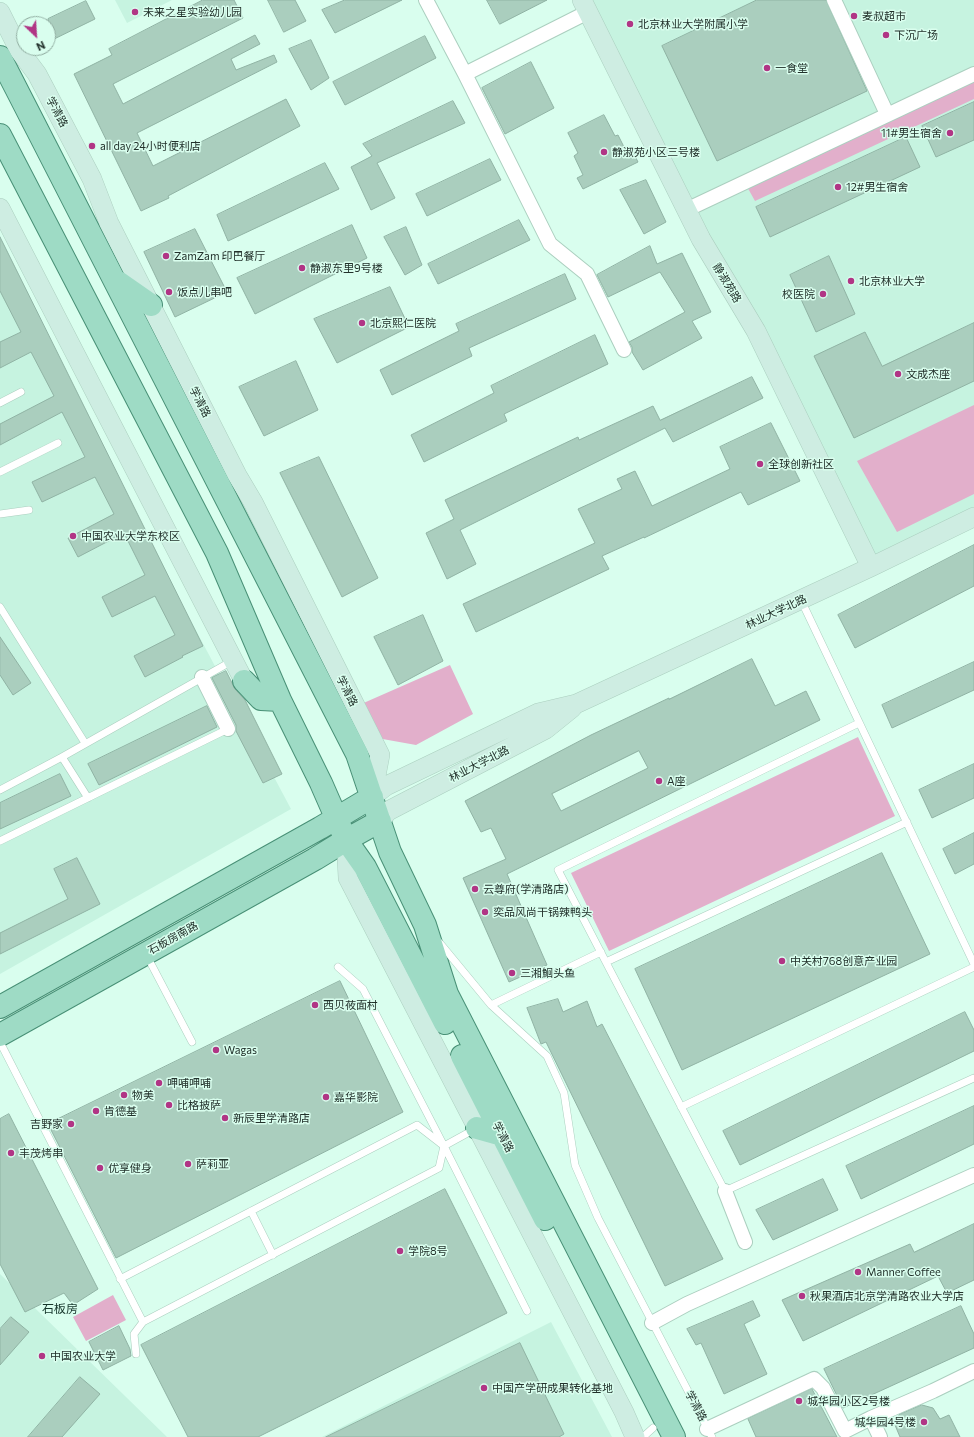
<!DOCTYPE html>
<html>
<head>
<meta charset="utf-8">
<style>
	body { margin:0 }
	#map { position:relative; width:974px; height:1437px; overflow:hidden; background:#d9feee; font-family:Commissioner,sans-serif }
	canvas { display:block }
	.north { position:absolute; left:16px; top:16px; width:40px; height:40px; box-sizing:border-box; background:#d9feee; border:1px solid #90aca0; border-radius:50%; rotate:155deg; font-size:11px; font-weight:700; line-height:16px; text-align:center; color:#22312b }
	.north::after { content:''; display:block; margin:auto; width:14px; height:18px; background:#b13585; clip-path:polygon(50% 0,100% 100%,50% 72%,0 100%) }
</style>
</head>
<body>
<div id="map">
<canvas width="974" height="1437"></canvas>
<div class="north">N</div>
</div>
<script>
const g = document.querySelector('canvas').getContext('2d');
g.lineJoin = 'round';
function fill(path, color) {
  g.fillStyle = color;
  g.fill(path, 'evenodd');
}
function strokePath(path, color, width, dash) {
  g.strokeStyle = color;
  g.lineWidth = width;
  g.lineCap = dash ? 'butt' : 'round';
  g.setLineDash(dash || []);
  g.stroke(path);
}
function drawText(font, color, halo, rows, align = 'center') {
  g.font = font + ' Commissioner,"Noto Sans SC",sans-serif';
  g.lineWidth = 3;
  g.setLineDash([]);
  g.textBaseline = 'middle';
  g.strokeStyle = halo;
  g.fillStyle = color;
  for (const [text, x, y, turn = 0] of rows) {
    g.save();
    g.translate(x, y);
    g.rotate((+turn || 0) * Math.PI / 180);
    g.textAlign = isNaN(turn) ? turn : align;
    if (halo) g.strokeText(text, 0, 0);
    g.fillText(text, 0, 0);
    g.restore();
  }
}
const built = new Path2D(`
	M115,0H172L127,23Z
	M588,0H974V514L871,567Z
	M0,262L291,809L0,974Z
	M0,1274L167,1437H0Z
	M551,1322L612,1437H322Z`);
const green = new Path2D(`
	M974,78V99L755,201L745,183Z
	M974,405V494L897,532L857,461Z
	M450,665L473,714L416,745L377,738L359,705Z
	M858,737L895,816L609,951L571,873Z
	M113,1295L126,1320L86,1341L73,1317Z`);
const building = new Path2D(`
	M203,0H234L243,18L113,84L123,104L255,35L260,44L231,59L236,70L274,55L277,62L137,133L153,166L286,99L300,126L168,196L169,198L141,211L74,74L112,55L109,49Z
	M268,0H295L306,21L284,32Z
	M345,0H402L335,33L322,10Z
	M487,0H547L500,24Z
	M757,0H826L867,91L717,161L662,46Z
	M86,1L95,19L48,42V19Z
	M425,36L436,58L345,105L333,82Z
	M311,40L329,78L311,90L289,49Z
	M531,62L554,108L505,134L482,88Z
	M453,101L465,123L377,163L395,198L371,210L351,167L372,156L363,144Z
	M974,102V140L936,157L922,126Z
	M604,115L615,136L618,135L627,153L632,150L638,162L583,189L577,178L583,175L574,156L578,153L568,133Z
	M906,137L920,167L770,237L756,207Z
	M490,159L501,180L427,216L416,194Z
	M325,163L339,189L228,241L217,215Z
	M646,180L666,222L644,234L620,190Z
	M519,220L530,240L438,284L428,264Z
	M352,225L367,258L255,314L237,278Z
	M406,227L422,265L405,275L384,237Z
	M195,229L227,292L175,317L144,252Z
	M0,237L203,646L182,656L183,657L145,677L134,656L175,635L155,596L112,617L102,597L145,575L124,533L78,557L68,538L114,514L95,477L42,502L32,482L85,457L62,412L0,445V424L54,396L31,352L0,368V342L21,332L0,291Z
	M650,246L657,264L682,253L711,312L692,321L702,338L643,370L632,352V347L629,342L685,312L660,272L608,297L597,275Z
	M829,256L855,314L816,332L790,275Z
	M565,274L576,299L469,348L472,356L392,395L380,370L459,331L456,324Z
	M390,287L409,327L337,363L314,319Z
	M974,323V381L854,438L814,356L865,332L882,366Z
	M595,335L608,364L504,414L507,421L424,462L411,435L494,393L491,386Z
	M296,361L318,410L264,436L239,387Z
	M752,377L763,398L673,442L665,428L460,530L476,564L447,579L426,533L454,519L445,500L578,437L579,440L653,406L660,420Z
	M771,423L800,481L748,505L741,492L644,538V537L602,556L609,569L476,632L463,604L595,543L578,509L622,489L617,479L635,471L652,506L730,469L720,447Z
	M319,457L378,578L342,597L280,473Z
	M974,545V586L855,648L838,615Z
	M423,615L443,661L398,685L374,637Z
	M0,637L31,683L13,695L0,675Z
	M752,659L775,706L806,691L820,720L507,874L547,965L509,982L463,878L506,859L491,828L481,832L465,801L591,735L669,698V699ZM639,751L648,768L561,811L552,794Z
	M974,662V690L892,728L882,705Z
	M226,671L235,689L245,700L282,774L263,783L236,731V725L212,678Z
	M207,706L217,727L99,785L88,764Z
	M974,764V798L932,818L919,790Z
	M60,774L71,796L0,829V803Z
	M974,833V864L955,874L943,849Z
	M882,853L930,954L682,1070L635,969Z
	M77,858L100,904L0,954V933L68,899L54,869Z
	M340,981L403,1112L116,1258L48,1124Z
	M558,999L563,1012L587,1001L597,1027L602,1024L723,1259L665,1286L546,1042L541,1044L527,1008Z
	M965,1012L974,1030V1051L740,1165L723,1131Z
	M974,1106V1144L861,1199L846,1166Z
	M9,1114L98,1289L73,1305L64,1293L25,1312L0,1264V1119Z
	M823,1179L838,1210L773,1240L756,1210Z
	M445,1189L507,1313L258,1437H188L141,1345Z
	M974,1224V1280L947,1293L938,1276L803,1341L782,1300L910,1244L914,1252Z
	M753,1301L760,1316L744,1324L767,1374L724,1394L701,1343L696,1345L687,1329Z
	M961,1306L974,1334V1348L843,1408L824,1369Z
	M11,1317L29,1332L0,1365V1329Z
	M119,1326L130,1349L131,1356L103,1370L89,1342Z
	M520,1343L564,1434L559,1437H326Z
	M80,1377L100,1394L62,1437H28Z
	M812,1389L837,1437H756L748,1419Z
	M922,1405L933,1408L940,1419L949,1415L960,1437H900L895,1425L899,1415Z`);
const lane = new Path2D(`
	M0,403L21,392
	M0,472L58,443
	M0,514L29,510
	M801,600L974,964
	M0,607L85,743
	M859,723L558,870L725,1191L974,1078
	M62,757L88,798
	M0,790L62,757L232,661
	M0,841L228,729
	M439,942L491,1005L547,1056L564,1093L575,1165L598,1218L712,1437
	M147,956L192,1042
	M606,962L907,822
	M338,967L363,989L444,1146L527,1311
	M491,1005L601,952
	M0,1042L143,1322
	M681,1107L974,967
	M444,1146L475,1129
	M251,1211L273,1255
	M120,1279L417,1125L444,1146L439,1168L143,1322L134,1334L136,1354
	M643,1437L653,1428`);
const street = new Path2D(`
	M426,0L465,74L550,244L587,274L624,350
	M834,0L887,114
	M465,74L588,12
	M686,210L974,74
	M202,677L228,729
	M725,1191L745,1242
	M652,1323L687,1304L974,1175
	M871,1418L933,1391L974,1371
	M707,1429L814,1379L823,1388L845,1431L871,1418L880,1437`);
const secondary = new Path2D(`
	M582,0L701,239L756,331L871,567
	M0,12L19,50L37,74L92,179L109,223L237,475L253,502L380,755L372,797
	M0,208L244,681
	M372,797L386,786L538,713L576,704L871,567L974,517
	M380,821L388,811L546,729L572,708
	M346,840L348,878L624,1412L635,1437`);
const primary = new Path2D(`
	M0,57L357,754L390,852L425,925L447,994L674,1437
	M0,135L217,553L280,700L321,783L346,840L365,867L445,1023
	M118,282L151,305
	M244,681L261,699L280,700
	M0,1007L320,828L372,797
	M0,1035L315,859L346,840L380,821
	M462,1056L545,1219
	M477,1128L502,1135`);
const markers = [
	[135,12,4,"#b13585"],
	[854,16,4,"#b13585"],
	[630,24,4,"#b13585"],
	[886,35,4,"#b13585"],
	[767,68,4,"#b13585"],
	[950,133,4,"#b13585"],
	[92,146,4,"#b13585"],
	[604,152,4,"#b13585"],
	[838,187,4,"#b13585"],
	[166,256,4,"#b13585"],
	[302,268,4,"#b13585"],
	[851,281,4,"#b13585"],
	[169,292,4,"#b13585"],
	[823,294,4,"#b13585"],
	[362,323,4,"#b13585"],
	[898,374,4,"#b13585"],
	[760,464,4,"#b13585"],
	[73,536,4,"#b13585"],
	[659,781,4,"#b13585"],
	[475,889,4,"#b13585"],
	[485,912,4,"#b13585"],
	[782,961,4,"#b13585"],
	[512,973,4,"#b13585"],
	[315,1005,4,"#b13585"],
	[216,1050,4,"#b13585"],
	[159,1083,4,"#b13585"],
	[124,1095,4,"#b13585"],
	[326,1097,4,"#b13585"],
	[169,1105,4,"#b13585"],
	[96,1111,4,"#b13585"],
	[225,1118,4,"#b13585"],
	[71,1124,4,"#b13585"],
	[11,1153,4,"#b13585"],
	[188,1164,4,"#b13585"],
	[100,1168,4,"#b13585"],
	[400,1251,4,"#b13585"],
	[858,1272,4,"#b13585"],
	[802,1296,4,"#b13585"],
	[42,1356,4,"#b13585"],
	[484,1388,4,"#b13585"],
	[799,1401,4,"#b13585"],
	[924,1422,4,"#b13585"]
];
const poiNames = [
	["未来之星实验幼儿园",143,12],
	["麦叔超市",862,16],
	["北京林业大学附属小学",638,24],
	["下沉广场",894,35],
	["一食堂",775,68],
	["11#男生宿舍",942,133,"right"],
	["all day 24小时便利店",100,146],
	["静淑苑小区三号楼",612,152],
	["12#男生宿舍",846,187],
	["ZamZam 印巴餐厅",174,256],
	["静淑东里9号楼",310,268],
	["北京林业大学",859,281],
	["饭点儿串吧",177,292],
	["校医院",815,294,"right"],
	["北京熙仁医院",370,323],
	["文成杰座",906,374],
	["全球创新社区",768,464],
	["中国农业大学东校区",81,536],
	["A座",667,781],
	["云尊府(学清路店)",483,889],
	["奕品风尚干锅辣鸭头",493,912],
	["中关村768创意产业园",790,961],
	["三湘鮰头鱼",520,973],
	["西贝莜面村",323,1005],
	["Wagas",224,1050],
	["呷哺呷哺",167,1083],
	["物美",132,1095],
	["嘉华影院",334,1097],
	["比格披萨",177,1105],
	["肯德基",104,1111],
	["新辰里学清路店",233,1118],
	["吉野家",63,1124,"right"],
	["丰茂烤串",19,1153],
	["萨莉亚",196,1164],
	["优享健身",108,1168],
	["学院8号",408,1251],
	["Manner Coffee",866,1272],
	["秋果酒店北京学清路农业大学店",810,1296],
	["中国农业大学",50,1356],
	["中国产学研成果转化基地",492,1388],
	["城华园小区2号楼",807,1401],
	["城华园4号楼",916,1422,"right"]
];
const streetNames = [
	["学清路",57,112,62],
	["静淑苑路",727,283,59],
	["学清路",200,402,63],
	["林业大学北路",776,612,-25],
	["学清路",347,691,63],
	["林业大学北路",479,764,-27],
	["石板房南路",173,938,-29],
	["学清路",503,1137,63],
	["学清路",696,1406,62]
];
const neighbourhoodNames = [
	["石板房",60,1309]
];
fill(built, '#c6f3e0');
fill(green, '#e2afcb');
fill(building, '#aacebe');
strokePath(building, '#90b3a4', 1);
strokePath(lane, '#abcfbf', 8);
strokePath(street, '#abcfbf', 16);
strokePath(secondary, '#abcfbf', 20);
strokePath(primary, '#489076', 24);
strokePath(lane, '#fff', 7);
strokePath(street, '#fff', 14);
strokePath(secondary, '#ceede2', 19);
strokePath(primary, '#9edbc5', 22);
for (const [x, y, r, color] of markers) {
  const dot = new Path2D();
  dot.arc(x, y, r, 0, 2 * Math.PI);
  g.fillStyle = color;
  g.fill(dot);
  strokePath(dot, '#d9feee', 1.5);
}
drawText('11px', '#22312b', '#d9feee', poiNames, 'left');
drawText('11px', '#22312b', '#d9feee', streetNames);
drawText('12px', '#15352a', '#d9feee', neighbourhoodNames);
</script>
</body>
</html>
